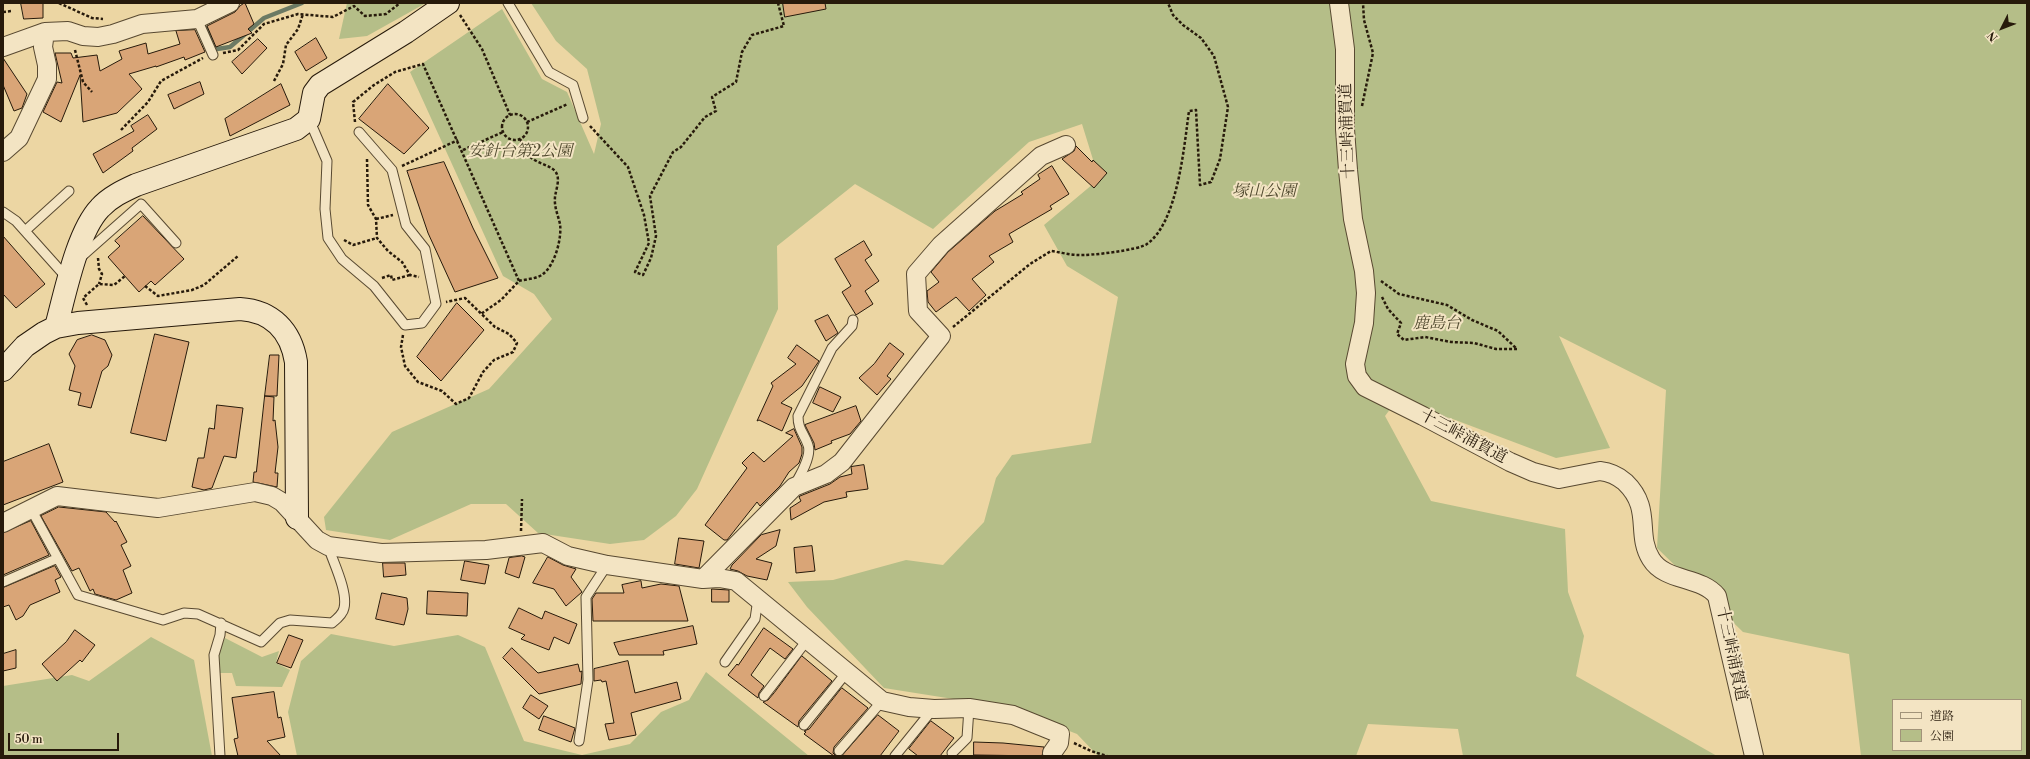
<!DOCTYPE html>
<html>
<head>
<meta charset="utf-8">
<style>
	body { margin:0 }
	#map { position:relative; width:2030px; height:759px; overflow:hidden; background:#ecd6a3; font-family:"Libre Bodoni","Noto Serif JP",serif }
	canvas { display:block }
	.frame { position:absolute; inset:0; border:4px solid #271a0b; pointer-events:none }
	.legend { position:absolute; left:1892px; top:699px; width:130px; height:52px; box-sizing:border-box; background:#f3e4c3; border:1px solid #a19379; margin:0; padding:5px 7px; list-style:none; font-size:12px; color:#271a0b }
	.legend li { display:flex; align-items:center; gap:8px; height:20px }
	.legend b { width:20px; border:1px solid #a19379 }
	.north { position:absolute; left:1982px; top:8px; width:40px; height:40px; -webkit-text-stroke:3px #f3e4c3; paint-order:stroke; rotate:228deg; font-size:11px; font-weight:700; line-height:16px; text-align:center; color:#271a0b }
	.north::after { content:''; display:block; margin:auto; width:14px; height:18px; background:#271a0b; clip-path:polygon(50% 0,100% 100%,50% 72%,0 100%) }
	.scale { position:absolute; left:8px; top:733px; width:111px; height:18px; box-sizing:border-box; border:2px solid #271a0b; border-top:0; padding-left:5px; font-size:12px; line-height:14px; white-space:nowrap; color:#271a0b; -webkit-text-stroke:3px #f3e4c3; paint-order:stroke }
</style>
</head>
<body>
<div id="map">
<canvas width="2030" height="759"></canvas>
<div class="frame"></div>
<ul class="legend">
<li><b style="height:5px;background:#f3e4c3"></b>道路</li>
<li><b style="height:11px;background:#b5be88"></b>公園</li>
</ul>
<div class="north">N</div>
<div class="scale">50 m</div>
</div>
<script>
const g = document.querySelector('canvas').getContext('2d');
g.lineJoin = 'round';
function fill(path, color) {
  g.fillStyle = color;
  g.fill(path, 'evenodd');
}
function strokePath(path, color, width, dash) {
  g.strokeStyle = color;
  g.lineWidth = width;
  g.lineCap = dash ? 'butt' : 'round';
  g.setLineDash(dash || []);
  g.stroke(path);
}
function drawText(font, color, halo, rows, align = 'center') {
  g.font = font + ' "Libre Bodoni","Noto Serif JP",serif';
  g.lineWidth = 4;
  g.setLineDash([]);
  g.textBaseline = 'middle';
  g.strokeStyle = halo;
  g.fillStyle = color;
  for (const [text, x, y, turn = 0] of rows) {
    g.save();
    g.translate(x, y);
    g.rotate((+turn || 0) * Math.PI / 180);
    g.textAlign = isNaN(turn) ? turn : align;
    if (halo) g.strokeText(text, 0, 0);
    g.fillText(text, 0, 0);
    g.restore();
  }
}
const green = new Path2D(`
	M347,3H426L367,36L339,39Z
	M531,3H2027V756H1861L1849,654L1743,632L1657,548L1666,390L1559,336L1610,448L1556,458L1450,418L1391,408L1385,416L1431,501L1565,529L1568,592L1584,636L1576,676L1717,756H1463L1458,729L1368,724L1356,756H1098L1077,734L1010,708L884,688L807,607L788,582L833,580L906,560L943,565L984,522L996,478L1012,455L1091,443L1118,297L1067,266L1044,225L1099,179L1082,124L1029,142L933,229L855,184L777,246L778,309L697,489L676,516L644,540L610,544L538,533L506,504H471L390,540L326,530L324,517L392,432L489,389L552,319L534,294L503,276L410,72L502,9L542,79L567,92L594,154L601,124L587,69L556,41ZM1893,700H2021V750H1893Z
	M331,634L394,646L458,635L485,647L524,741L582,755L630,744L661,712L689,700L706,672L809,756H297L288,712L301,661Z
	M151,637L194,660L212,756H3V686L72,675L89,681Z
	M225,638L262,657L279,651L276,663L290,670L282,687L236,686L232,673H219L217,655Z`);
const stream = new Path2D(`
	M206,28L217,49L230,47L264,18L302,3`);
const building = new Path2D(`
	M21,3H43V18L24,19Z
	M245,3L254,24L248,29L252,33L216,47L207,26L235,12L240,6Z
	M783,3H825L826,9L785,17Z
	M195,30L205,52L185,60L184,57L156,67V66L129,74L142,89L117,113L83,122L80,75L61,122L43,112L57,82L62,83L55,53H71L73,58L97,55L100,71L122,59L119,51L146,43L148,54L180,44L176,31Z
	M316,38L327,58L306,71L295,52Z
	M258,39L267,48L242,74L232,62Z
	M3,58L27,94L22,108L14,111L3,85Z
	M200,82L204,94L174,109L168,95Z
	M281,84L290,105L230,136L225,119Z
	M388,84L429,128L404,154L359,119Z
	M148,115L157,129L132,148L133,151L103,173L93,154L134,131L131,126Z
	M1076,146L1092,162L1093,160L1107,173L1094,188L1062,159L1074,151Z
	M444,162L473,228L498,278L455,292L428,233L407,171Z
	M1052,166L1069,194L1050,206L1052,209L1009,234L1013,242L989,256L994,262L972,279L986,295L969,311L956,297L936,312L928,302L927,291L939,282L931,272L948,252L995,211L1023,194L1021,192L1040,179L1038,175Z
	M143,216L184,259L155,285L151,281L139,292L108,257L120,246L115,241Z
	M3,236L45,284L16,308L3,294Z
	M864,241L872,255L865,260L879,281L865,291L873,304L856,315L842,292L851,286L835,259Z
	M457,303L484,330L441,381L417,357Z
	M828,315L838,333L826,341L815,321Z
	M155,334L189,342L166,441L131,433Z
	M92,335L105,340L112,355L108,366L102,371L91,408L78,405L81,393L69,390L75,366L69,354L77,340Z
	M890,343L904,354L887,376L891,379L877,395L859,378L874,364Z
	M797,345L819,361L802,386L781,403L792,408L782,431L759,420L757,421L773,386L771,383L796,364L788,358Z
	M270,355H279L277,396H265Z
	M820,387L841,397L833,412L813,403Z
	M265,396L274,397L273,421L275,420L278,447L275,473H278L277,487L253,482L254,472H256Z
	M217,405L243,408L236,458L224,456L212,488L204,490L192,487L198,458H204L209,428L214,429Z
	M856,406L861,421L850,434L831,441L832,443L815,450L814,443L805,425Z
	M794,429L802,447V454L799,463L789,472L780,486L760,506L757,502L727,540H724L705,525L747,468L742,463L753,452L764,462L793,436L786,433Z
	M49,444L63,482L3,505V462Z
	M864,465L868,489L846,492L847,497L824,502L791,520L790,508L801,501L799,497L800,496L830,484L840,477L852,474L851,467Z
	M59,507L106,512L115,522L116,521L127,542L121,545L131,566L123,570L132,593L116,600L95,594L93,589L90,591L79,568L72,571L41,516Z
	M31,521L49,555L3,575V533Z
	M780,530L776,546L756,559L772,563L767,580L747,576L738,571L730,569L732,565L761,535Z
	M679,538L704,541L699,568L675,564Z
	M812,546L815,571L796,573L794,548Z
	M522,556L525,557L519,578L505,573L509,558Z
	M548,557L563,565L576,569L571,577L582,592L566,606L554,589L533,583Z
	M465,561L489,565L485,584L461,580Z
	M383,563H405L406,575L384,577Z
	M55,566L61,577L55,580L60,592L30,605L23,616L16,620L9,605L3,607V588Z
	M641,581L642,588L661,584L679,586L688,621H593L592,599L596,593H624L622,585Z
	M712,589L729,590V602H712Z
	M428,591L468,593L467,616L427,614Z
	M382,593L407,598L408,609L404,625L376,619Z
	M519,608L542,619L545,611L577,624L569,644L554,637L549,650L521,639L525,635L509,628Z
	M693,626L697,644L663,651L664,655H619L614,643Z
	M764,628L793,649L785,659L770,648L751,675L764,686L759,693L758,698L728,675L737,664L738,665Z
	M75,630L95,645L82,662L80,660L57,681L42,664L66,642Z
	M289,635L303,640L291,668L277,663Z
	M512,648L538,673L578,664L580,672L582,671L581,684L539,694L503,658Z
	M16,650V668L3,671V654Z
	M802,656L832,681L799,721L798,727L763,702L768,700L774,693Z
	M628,661L635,693L677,682L681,699L631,713L636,735L609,740L605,724L614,723L606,681L602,682L601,680L594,681V669Z
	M842,688L868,708L834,747L833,753L836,756H834L804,734L806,732L804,731L809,729Z
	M274,692L278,718L281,717L285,737L267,741L281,756H238L234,739L238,738L232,698Z
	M531,695L548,706L539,719L523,708Z
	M878,715L899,731L880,756H842Z
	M544,716L575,728L571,742L539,730Z
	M931,721L954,738L940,756H918L909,749Z
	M974,742L1003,743L1044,747L1042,756L974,755Z`);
const path = new Path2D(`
	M59,3L92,18L103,19
	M3,12L12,11
	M460,15L482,49L510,115
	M75,50L83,82L92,92
	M223,53L238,50L264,24L298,14L333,17L354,6L365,16L386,14L400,3
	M274,81L283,64L286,45L298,29L303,14
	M1362,106L1373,53L1364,20L1363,3
	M502 127a13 13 0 1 1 26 0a13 13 0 1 1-26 0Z
	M355,122L353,102L374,85L395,72L423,64L519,281L501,300L481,314
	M527,122L568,104
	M590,126L628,167L644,215L649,243L635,272L643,275L651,258L656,236L650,196L673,152L681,147L705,117L716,111L712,97L736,82L742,52L752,35L784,26L778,3
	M121,130L148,102L161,81L203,58
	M463,150L503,132
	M367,159L368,205L376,219L377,238L388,251L402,262L410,275L419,277
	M402,166L458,140
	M376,219L393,215
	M344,240L353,245L377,238
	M98,258L99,269L102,274L99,284
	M382,278L391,275L392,280L410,275
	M519,281C526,279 537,279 543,274C555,265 562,238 560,224C558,215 554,207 555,197C556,189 561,178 555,171C549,165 540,164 533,159C526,155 524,146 520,139
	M1381,281L1399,294L1447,305L1472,320L1498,331L1517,349
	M145,286L158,296L192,290L204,285L238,256
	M1382,297L1388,309L1401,323L1397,334L1404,340L1425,337L1451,342L1474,343L1496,349H1517
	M87,305L83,298L99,284L114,285L125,276
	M953,327L1030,264L1051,251C1060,252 1069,255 1078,255C1089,256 1139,250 1147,244C1178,222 1184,146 1189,111L1196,110L1200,185L1211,182L1220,159L1228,107L1214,56L1201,38L1183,25L1173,15L1168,3
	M403,335L401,347L405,366L418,382L442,391L456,404L469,398L483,372L494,360L513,352L517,343L509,334L495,327L465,298L446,302
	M521,531L522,499
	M1074,743L1091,751L1107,756`);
const lane = new Path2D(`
	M508,3L549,72L573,85L583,118
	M197,19L213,55
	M309,119L327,161L325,209L328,238L342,259L374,286L405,325L422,323L436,304L425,249L406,225L392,170L359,132
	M3,212L16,221L67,278
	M25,231L69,191
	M80,258L141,204L176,243
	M794,486C800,476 812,456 808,445C804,433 798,430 798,416L832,348L852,326L853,320
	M31,509L78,595L163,620L184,613L198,614L261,642L280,623L290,620L332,623C337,619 343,614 344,608C348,591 333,562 328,546
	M3,582L58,558
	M725,662L755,619L758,599
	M764,696L808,639
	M804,725L847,672
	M579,741L588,680L586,597L607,565
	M839,751L882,701
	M952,753L967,738L969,708
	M220,756L214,655L220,635L221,623
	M895,756L933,709`);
const street = new Path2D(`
	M1339,3L1345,49V129L1348,170L1353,219L1364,271L1366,293L1364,323L1355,364L1357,376L1365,387L1423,416L1510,462L1533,472L1559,479L1600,471C1609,472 1618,476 1625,482C1653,509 1635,533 1651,559C1665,582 1701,576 1717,596L1754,756
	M3,47L45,32L68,31L83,36L98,37L113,34L142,24L197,19L230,3
	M3,152L19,138L47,79V65L43,47L45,32
	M3,523L57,496L158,508L255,492L272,496L282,502L317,540L328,546L381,553L486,550L543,543L568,556L607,565L703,579L719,578L736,581L882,701L909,707L934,709L969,708L1013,715L1060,734L1059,743L1052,753
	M703,579L794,487L826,474L842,462L941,336L918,311L916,274L941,245L1041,156L1066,145`);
const secondary = new Path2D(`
	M56,327C65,294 77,232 100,208C110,197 123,191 136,185L296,129L309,119L314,93L320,85L406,32L448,3
	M3,370L25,346L44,333L56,327L78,323L240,309C272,311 291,331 296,362L297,518`);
const streetNames = [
	["十三峠浦賀道",1348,131,-92],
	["十三峠浦賀道",1463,437,28],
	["十三峠浦賀道",1731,654,78]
];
const parkNames = [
	["安針台第2公園",520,152],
	["塚山公園",1264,192],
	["鹿島台",1437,324]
];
fill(green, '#b5be88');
strokePath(stream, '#6c7a64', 4.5);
fill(building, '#d9a577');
strokePath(building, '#271a0b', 1);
strokePath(lane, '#584931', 11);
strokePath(street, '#584931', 20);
strokePath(secondary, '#271a0b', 24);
strokePath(path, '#271a0b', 2.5, [3, 2]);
strokePath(lane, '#f3e4c3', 9);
strokePath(street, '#f3e4c3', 18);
strokePath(secondary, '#f3e4c3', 22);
drawText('16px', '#271a0b', '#f3e4c3', streetNames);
drawText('italic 16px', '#524b30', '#f3e4c3', parkNames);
</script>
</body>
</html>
